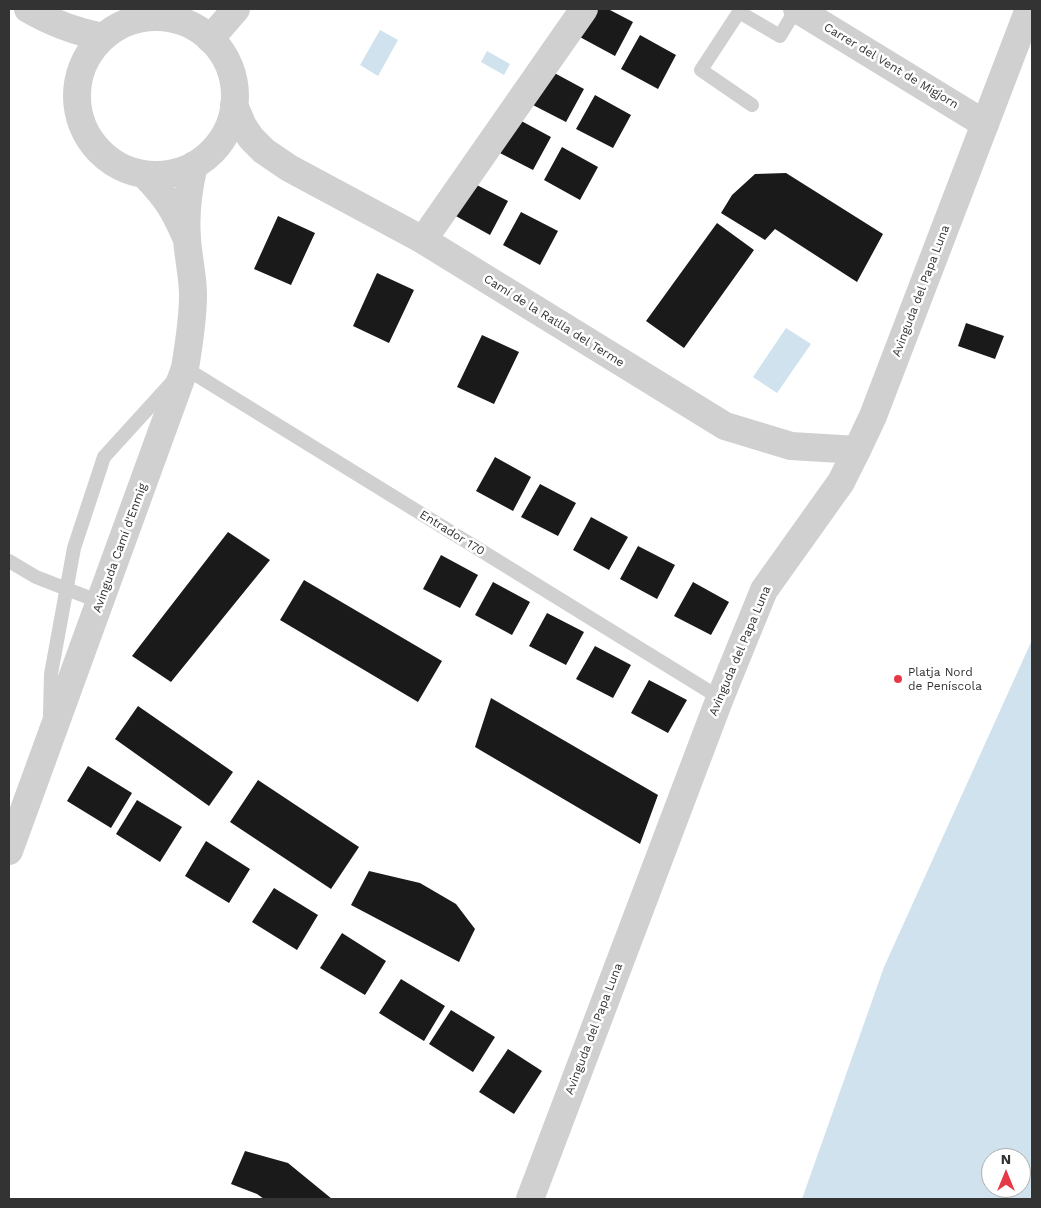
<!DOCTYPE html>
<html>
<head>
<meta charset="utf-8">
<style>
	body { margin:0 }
	#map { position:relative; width:1041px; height:1208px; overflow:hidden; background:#fff; font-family:"Work Sans",sans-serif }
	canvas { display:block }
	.frame { position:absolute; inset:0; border:10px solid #333; pointer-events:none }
	.north { position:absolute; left:981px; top:1148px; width:50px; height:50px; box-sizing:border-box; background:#fff; border:1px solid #adadad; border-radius:50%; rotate:0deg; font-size:14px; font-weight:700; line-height:20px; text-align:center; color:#333 }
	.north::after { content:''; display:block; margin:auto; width:18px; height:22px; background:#e63946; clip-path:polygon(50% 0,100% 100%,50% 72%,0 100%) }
</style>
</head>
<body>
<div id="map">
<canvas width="1041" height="1208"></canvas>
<div class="frame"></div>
<div class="north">N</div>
</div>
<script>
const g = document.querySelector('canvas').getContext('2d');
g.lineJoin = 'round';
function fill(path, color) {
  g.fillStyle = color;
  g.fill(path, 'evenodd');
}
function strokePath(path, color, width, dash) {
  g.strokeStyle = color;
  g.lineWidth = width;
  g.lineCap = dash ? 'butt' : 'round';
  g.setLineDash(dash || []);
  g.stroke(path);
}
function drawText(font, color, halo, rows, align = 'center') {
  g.font = font + ' "Work Sans",sans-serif';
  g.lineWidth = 5;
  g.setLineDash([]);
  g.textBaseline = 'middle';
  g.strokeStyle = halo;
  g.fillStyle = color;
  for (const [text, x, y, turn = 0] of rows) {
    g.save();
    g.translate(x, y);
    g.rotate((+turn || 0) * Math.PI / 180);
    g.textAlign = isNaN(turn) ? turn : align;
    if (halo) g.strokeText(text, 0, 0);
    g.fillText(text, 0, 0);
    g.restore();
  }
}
const water = new Path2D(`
	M380,30L398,40L378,76L360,65Z
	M487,51L510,64L504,75L481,62Z
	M786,328L811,344L777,393L753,377Z
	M1032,640V1199H802L884,967ZM991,1158H1021V1188H991Z`);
const building = new Path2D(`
	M593,9H608L633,22L615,56L578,36Z
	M640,35L676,55L658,89L621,69Z
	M547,69L584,89L566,122L529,103Z
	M595,95L631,115L613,148L576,129Z
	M514,117L551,137L533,170L496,151Z
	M562,147L598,167L580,200L544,180Z
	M786,173L883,234L857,282L775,229L765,240L721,213L732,195L755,174Z
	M471,182L508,201L490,235L454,215Z
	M521,212L558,231L540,265L503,245Z
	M278,216L315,233L291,285L254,269Z
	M717,223L754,250L684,348L646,321Z
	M377,273L414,290L389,343L353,326Z
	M966,323L1004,336L995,359L958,346Z
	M482,335L519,352L494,404L457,387Z
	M495,457L531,477L513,511L476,491Z
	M540,484L576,503L558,536L521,517Z
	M591,517L628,537L609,570L573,550Z
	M228,532L270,560L171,682L132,656Z
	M638,546L675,565L657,599L620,579Z
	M441,555L478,575L460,608L423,589Z
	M304,580L442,661L418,702L280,620Z
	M493,582L530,602L512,635L475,615Z
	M693,582L729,602L711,635L674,616Z
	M547,613L584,632L566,665L529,646Z
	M595,646L631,665L613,698L576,679Z
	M649,680L687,700L668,733L631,713Z
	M491,698L658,795L640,844L475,747Z
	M138,706L233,772L209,806L115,739Z
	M88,766L132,793L111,828L67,801Z
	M258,780L359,847L331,889L230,822Z
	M137,800L182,827L160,862L116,834Z
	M206,841L250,869L229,903L185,876Z
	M369,871L420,883L456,904L475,929L459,962L351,905Z
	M274,888L318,915L297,950L252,922Z
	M342,933L386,961L365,995L320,968Z
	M401,979L445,1006L424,1041L379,1013Z
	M451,1010L495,1037L473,1072L429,1044Z
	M508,1049L542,1071L514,1114L479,1092Z
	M245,1151L288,1163L332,1199H264L257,1194L231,1184Z`);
const service = new Path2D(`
	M752,105L701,70L739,12L780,36L796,9
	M9,561L36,577L100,602
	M50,715L51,674L74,548L104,457L185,368L720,698`);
const minor = new Path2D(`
	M797,9L985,124
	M210,39L236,9
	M423,240L584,9
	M530,1199L720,698L764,590L841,482L857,450`);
const tertiary = new Path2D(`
	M28,9C52,23 76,32 103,37
	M77 96a79 79 0 1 1 158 0a79 79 0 1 1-158 0Z
	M234,105L243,126L251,138L264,151L289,168L423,240L725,426L791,446L857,450L873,416L1029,9
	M145,175C165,196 173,207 185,235
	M9,851L185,368C189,344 193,319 193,295C193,276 188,257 187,238C185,213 188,190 194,165`);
const markers = [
	[898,679,5,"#e63946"]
];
const streetNames = [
	["Carrer del Vent de Migjorn",891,66,31],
	["Avinguda del Papa Luna",921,291,-69],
	["Camí de la Ratlla del Terme",554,321,32],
	["Entrador 170",452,533,32],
	["Avinguda Camí d'Enmig",120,548,-70],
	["Avinguda del Papa Luna",740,651,-67],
	["Avinguda del Papa Luna",594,1029,-69]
];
const poiNames = [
	["Platja Nord",908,672],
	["de Peníscola",908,686]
];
fill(water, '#cfe2ee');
fill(building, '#1a1a1a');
strokePath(service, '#d0d0d0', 14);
strokePath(minor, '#d0d0d0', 28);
strokePath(tertiary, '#d0d0d0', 28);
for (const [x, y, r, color] of markers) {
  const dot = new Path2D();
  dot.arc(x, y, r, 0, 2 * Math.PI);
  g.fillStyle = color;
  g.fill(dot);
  strokePath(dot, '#fff', 2);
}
drawText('12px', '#333', '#fff', streetNames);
drawText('12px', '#333', '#fff', poiNames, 'left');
</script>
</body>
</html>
